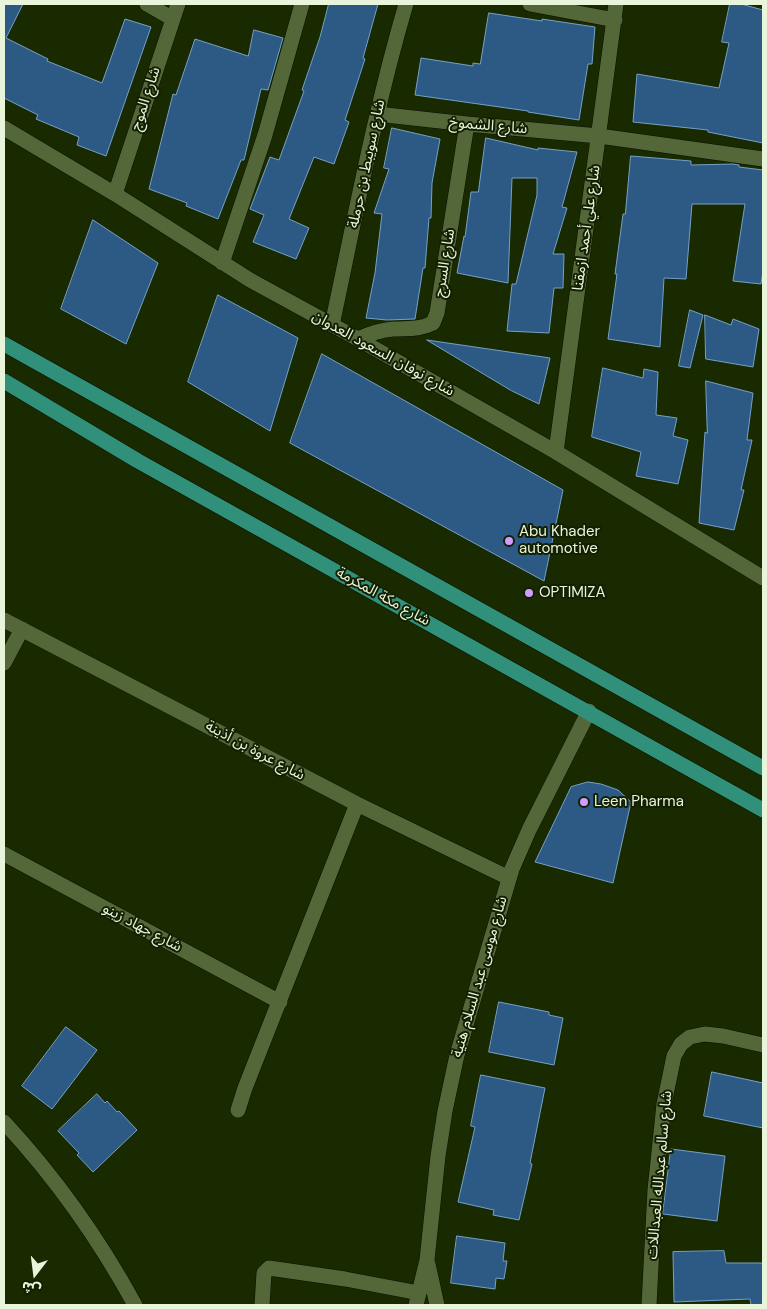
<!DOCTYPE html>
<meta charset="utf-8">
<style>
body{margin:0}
#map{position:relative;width:767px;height:1309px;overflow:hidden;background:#1a2a00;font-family:"DM Sans","Noto Sans Arabic",sans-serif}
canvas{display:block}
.frame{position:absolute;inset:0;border:5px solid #e9f5db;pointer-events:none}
.north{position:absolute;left:10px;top:1249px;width:50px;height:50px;-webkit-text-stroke:4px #131f00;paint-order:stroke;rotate:195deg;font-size:14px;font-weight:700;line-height:20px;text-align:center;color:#e9f5db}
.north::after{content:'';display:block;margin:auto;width:18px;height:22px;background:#e9f5db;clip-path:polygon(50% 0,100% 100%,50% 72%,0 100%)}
</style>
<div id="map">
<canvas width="767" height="1309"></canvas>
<div class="frame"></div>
<div class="north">ش</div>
</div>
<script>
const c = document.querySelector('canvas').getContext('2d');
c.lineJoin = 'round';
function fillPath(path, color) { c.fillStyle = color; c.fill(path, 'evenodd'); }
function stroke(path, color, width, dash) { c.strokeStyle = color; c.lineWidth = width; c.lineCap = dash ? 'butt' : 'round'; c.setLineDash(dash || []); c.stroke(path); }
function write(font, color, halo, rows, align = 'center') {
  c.font = font + ' "DM Sans","Noto Sans Arabic",sans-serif'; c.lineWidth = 4; c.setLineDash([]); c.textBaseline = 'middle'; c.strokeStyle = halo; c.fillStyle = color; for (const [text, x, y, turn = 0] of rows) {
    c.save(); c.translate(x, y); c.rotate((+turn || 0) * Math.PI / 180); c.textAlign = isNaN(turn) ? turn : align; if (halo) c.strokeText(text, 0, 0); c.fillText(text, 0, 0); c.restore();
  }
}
const building = new Path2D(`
 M 4,4 L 23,4 L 6,38 L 48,59 L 47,61 L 102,83 L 125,19 L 151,27 L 106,156 L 77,145 L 79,137 L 36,119 L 38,115 L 4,98 Z
 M 329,4 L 378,4 L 363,58 L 365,59 L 345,120 L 349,122 L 334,164 L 314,157 L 289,219 L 309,228 L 296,259 L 253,242 L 264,215 L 250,209 L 270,157 L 279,160 L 304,91 L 302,90 L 320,37 Z
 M 730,4 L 741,4 L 763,10 L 763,143 L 708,132 L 708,130 L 633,122 L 637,74 L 719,88 L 729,43 L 722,42 Z
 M 489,13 L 542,21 L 542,19 L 595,27 L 592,64 L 588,64 L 579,120 L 528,112 L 528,111 L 415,95 L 421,58 L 473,66 L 473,63 L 480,64 Z
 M 254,30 L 283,38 L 268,90 L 261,89 L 244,160 L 241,160 L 218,219 L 186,206 L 187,203 L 149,189 L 173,94 L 176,95 L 195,39 L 248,56 Z
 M 392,128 L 440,139 L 432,183 L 431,218 L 429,218 L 425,268 L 423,268 L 415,319 L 387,320 L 366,318 L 375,273 L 382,214 L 374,213 L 389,169 L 384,168 Z
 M 486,138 L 538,150 L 538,148 L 577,152 L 562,207 L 567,208 L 553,254 L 564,254 L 563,288 L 554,288 L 549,333 L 507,331 L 512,284 L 516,284 L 537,195 L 537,178 L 512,178 L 508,283 L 457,273 L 464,236 L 465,237 L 471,192 L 478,192 Z
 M 631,156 L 691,161 L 691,165 L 733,164 L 739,165 L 739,167 L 763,170 L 763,271 L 761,284 L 733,281 L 745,204 L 692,204 L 686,279 L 664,278 L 660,347 L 608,339 L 617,274 L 615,274 L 623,214 L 625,214 Z
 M 93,220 L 158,263 L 126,344 L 61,309 Z
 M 218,295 L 298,338 L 270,431 L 188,382 Z
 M 690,310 L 703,315 L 690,368 L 679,366 Z
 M 705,315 L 731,325 L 733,319 L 759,329 L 753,367 L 706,359 Z
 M 427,340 L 550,358 L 539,404 L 512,391 Z
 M 322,354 L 563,490 L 544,581 L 290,443 Z
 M 603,368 L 643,378 L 644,369 L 658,372 L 656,415 L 677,418 L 673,436 L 688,440 L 678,484 L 636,476 L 641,452 L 592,437 Z
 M 706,381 L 753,393 L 747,440 L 752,440 L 741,490 L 744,490 L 734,530 L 699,523 L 705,432 L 707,433 Z
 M 588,782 L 601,784 L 618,790 L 631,802 L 613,883 L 535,862 L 571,787 Z
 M 499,1002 L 549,1012 L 549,1015 L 563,1018 L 554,1065 L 489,1052 Z
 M 66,1027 L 97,1050 L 52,1109 L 22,1086 Z
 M 712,1072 L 763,1083 L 763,1128 L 704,1116 Z
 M 481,1075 L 545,1088 L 530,1163 L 532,1164 L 519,1220 L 493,1215 L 494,1210 L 458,1202 L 475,1127 L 471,1126 Z
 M 97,1094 L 105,1103 L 107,1101 L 117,1112 L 119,1111 L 137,1130 L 93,1172 L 77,1155 L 79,1153 L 58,1131 Z
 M 671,1149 L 725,1156 L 717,1221 L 663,1214 Z
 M 457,1236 L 505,1243 L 503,1261 L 507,1261 L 504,1279 L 496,1278 L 495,1289 L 451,1283 Z
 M 724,1251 L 726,1263 L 763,1263 L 763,1305 L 751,1305 L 750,1299 L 674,1302 L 673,1252 Z`);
const minor = new Path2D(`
 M 147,4 L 173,19
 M 530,4 L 615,20
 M 377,114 L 467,124 L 599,136 L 763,159
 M 4,128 L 115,194 L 250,280 L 358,339 L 556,452 L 763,578
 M 115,194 L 178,4
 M 222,263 L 265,135 L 302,4
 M 332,325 C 355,218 375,109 406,4
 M 358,339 C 369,334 381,330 393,329 C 408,328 419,330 433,323 L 437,313 L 467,124
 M 556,452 L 616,4
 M 4,620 L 357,804 L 509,878
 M 4,663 L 22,629
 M 4,854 L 280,1002
 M 238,1110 L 245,1088 L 357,804
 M 4,1122 C 55,1177 99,1239 135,1305
 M 262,1305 L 264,1273 L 269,1268 L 345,1279 L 419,1293
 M 649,1305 L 655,1190 L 664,1104 L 674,1056 L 681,1044 L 690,1037 L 705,1034 L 723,1036 L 763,1045`);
const tertiary = new Path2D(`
 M 428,1264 L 437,1305
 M 416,1305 L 427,1260 L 438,1156 L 445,1111 L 457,1055 L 512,869 L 529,830 L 589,711`);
const primary = new Path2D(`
 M 4,344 L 763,768
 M 4,381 L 138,461 L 763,810`);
const markers = [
 [509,541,5,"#d19dfe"],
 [529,593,5,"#d19dfe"],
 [584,802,5,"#d19dfe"]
];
const streetNames = [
 ["شارع الموج",146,99,-72],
 ["شارع الشموخ",488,126,5],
 ["شارع سويبط بن حرملة",367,164,-78],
 ["شارع علي أحمد ازمقنا",587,228,-82],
 ["شارع السرج",445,263,-81],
 ["شارع نوفان السعود العدوان",383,354,29],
 ["شارع مكة المكرمة",383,597,29],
 ["شارع عروة بن أذينة",255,751,28],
 ["شارع جهاد زينو",142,928,28],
 ["شارع موسى عبد السلام هنية",480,977,-74],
 ["شارع سالم عبدالله العبداللات",660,1175,-85]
];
const poiNames = [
 ["Abu Khader",519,532],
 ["automotive",519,549],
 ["OPTIMIZA",539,593],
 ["Leen Pharma",594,802]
];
fillPath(building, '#2c5a84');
stroke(building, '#77a0c6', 1);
stroke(minor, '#081100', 16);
stroke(tertiary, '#081100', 16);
stroke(primary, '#081100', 16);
stroke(minor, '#536739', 15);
stroke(tertiary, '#536739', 15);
stroke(primary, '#319079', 15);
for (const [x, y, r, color] of markers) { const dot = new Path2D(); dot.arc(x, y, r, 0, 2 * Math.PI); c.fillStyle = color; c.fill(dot); stroke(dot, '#131f00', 2); }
write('15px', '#e9f5db', '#131f00', streetNames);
write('15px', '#e9f5db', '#131f00', poiNames, 'left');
</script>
